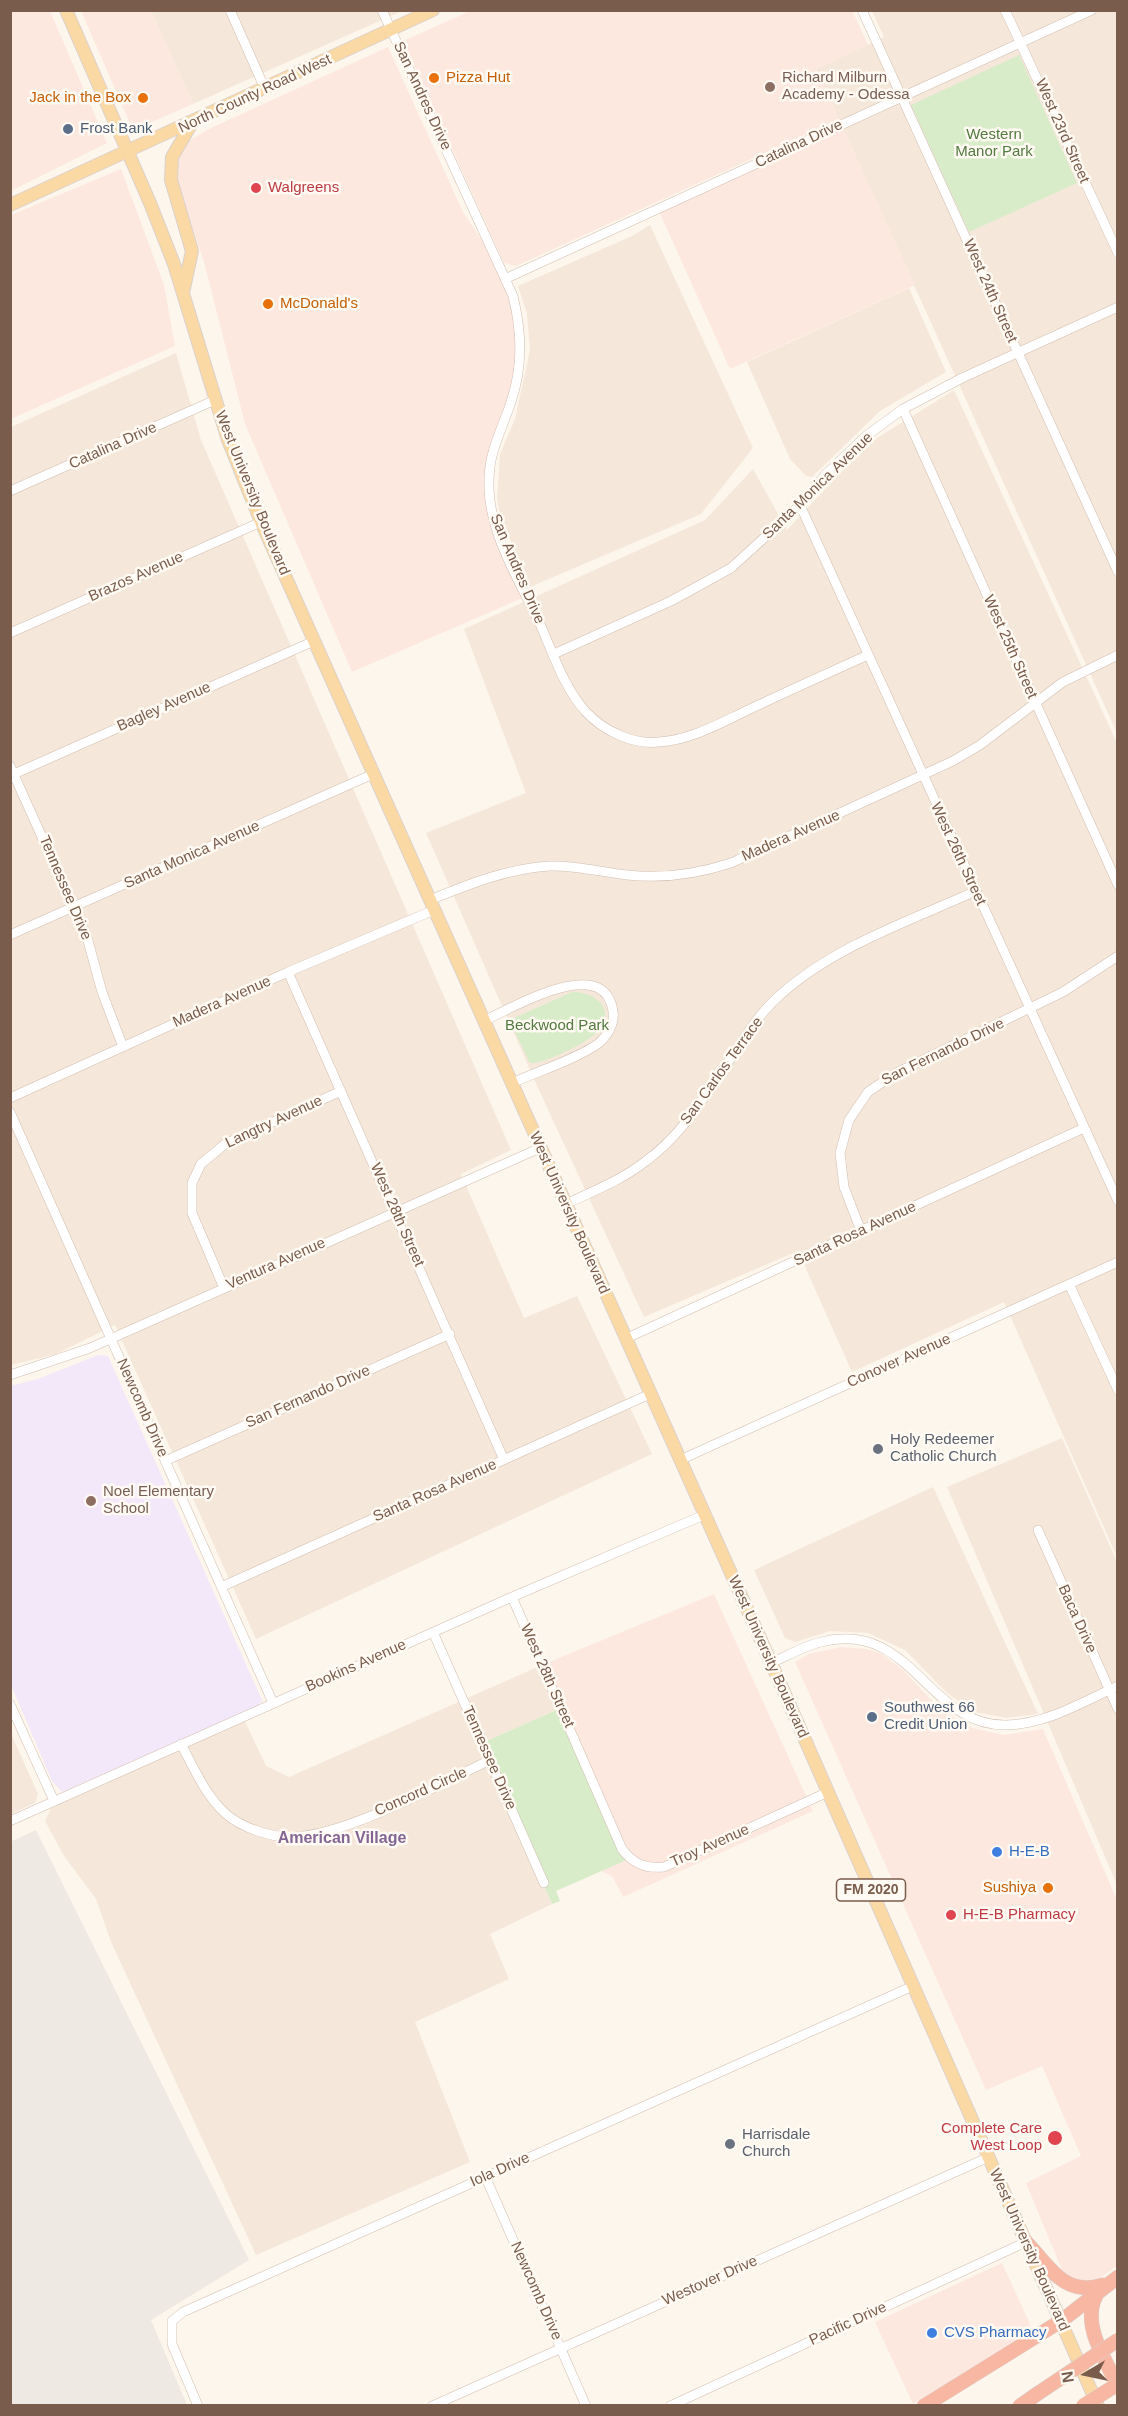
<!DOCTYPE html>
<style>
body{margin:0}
#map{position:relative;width:1128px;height:2416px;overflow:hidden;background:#fdf6ec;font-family:Arial,sans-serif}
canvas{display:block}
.frame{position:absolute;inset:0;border:12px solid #7a5c4d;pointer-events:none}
.north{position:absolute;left:1056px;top:2344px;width:60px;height:60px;-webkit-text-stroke:4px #fffaf3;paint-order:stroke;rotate:261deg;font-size:16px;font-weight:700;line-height:24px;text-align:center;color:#7a5c4d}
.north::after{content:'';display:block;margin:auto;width:21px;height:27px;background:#7a5c4d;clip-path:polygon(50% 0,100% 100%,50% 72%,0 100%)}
</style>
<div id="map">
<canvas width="1128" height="2416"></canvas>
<div class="frame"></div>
<div class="north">N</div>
</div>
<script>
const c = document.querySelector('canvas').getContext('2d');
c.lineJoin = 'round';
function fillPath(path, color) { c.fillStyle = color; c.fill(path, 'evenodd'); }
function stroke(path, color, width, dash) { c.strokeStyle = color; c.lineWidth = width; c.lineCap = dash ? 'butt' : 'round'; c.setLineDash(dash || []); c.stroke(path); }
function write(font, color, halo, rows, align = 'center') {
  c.font = font + ' Arial,sans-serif'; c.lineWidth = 5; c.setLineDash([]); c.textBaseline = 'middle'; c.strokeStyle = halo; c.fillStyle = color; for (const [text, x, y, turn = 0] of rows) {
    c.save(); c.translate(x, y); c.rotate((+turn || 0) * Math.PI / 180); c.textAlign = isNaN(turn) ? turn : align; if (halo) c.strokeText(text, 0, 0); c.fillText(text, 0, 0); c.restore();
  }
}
const residential = new Path2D(`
 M 151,11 L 402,11 L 193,104 Z
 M 872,11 L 1117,11 L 1117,733 L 816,69 L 884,37 Z
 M 650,225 L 753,448 L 701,514 L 530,587 L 500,515 L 497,498 L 500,454 L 515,419 L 530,350 L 527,314 L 518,286 L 632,236 Z
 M 909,288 L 946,372 L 880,411 L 812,477 L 806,476 L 790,459 L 747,362 Z
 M 176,353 L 201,440 L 511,1150 L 461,1174 L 524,1318 L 577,1296 L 652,1454 L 256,1639 L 115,1325 L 56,1354 L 11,1365 L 11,427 Z
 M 954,390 L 1117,743 L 1117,1557 L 1004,1302 L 852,1372 L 798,1251 L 644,1317 L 538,1088 L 426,833 L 526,793 L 464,629 L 705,520 L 753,469 L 787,530 L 838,475 L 877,438 Z
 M 1062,1438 L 1117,1562 L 1117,1885 L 947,1487 Z
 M 933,1487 L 1038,1714 L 1006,1718 L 975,1712 L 947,1693 L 905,1650 L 868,1633 L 830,1631 L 795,1642 L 785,1638 L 754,1570 Z
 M 542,1665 L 561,1708 L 482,1743 L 552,1904 L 490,1934 L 509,1979 L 415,2022 L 470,2162 L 256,2255 L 111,1942 L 96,1899 L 64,1856 L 45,1821 L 54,1801 L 243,1717 L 266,1766 L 289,1777 Z
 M 10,1731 L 38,1794 L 35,1803 L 11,1814 Z`);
const commercial = new Path2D(`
 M 11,10 L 50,11 L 107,143 L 11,191 Z
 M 852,10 L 868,45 L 816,69 L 839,119 L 516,266 L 504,263 L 403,41 L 470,11 Z
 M 81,11 L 151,11 L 193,104 L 133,130 Z
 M 388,47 L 463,212 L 507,278 L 521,355 L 489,465 L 492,512 L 527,596 L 352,672 L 245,424 L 204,262 L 177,182 L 176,159 L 190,140 L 213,127 Z
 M 842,126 L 915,285 L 730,369 L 658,209 Z
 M 121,169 L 164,285 L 175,346 L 11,419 L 11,215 Z
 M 714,1594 L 813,1811 L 623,1897 L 612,1876 L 601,1871 L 629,1859 L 542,1665 Z
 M 841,1647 L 867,1649 L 882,1654 L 903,1670 L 939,1708 L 972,1728 L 1004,1735 L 1043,1729 L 1117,1900 L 1117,2266 L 1097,2280 L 1081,2283 L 1068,2277 L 1062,2270 L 1026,2183 L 1081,2156 L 1042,2066 L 986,2090 L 795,1662 L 809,1654 Z
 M 1002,2263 L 1030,2324 L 1028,2337 L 913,2404 L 875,2322 Z`);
const industrial = new Path2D(`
 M 36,1830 L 249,2260 L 151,2320 L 187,2405 L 11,2405 L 10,1842 Z`);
const education = new Path2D(`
 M 98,1355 L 108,1356 L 266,1709 L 261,1701 L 258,1706 L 62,1792 L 52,1781 L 11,1685 L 10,1386 L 38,1379 Z`);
const green = new Path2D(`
 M 1019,55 L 1077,183 L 969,232 L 911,105 Z
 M 572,992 C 591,991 614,1005 602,1027 C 594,1040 545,1064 530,1063 L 513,1028 L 514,1018 Z
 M 561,1708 L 629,1859 L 556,1891 L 560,1901 L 552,1904 L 482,1743 Z`);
const minor = new Path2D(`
 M 230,10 L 265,89
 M 382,10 L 513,296 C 522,333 523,366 511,402 C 502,429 489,452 489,480 C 487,530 519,580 540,624 C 553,653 564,688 586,712 C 604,731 633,745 659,742 C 691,740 720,723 748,710 C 788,691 828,673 868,655
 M 862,10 L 1118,572
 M 1005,10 L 1118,253
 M 507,278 L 1092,10
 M 903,409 L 1118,885
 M 10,491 L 215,400
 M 800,505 L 1118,1201
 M 10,633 L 261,522
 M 554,654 L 671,601 L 731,568 L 797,508 L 826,474 L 866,436 L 903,409 L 962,378 L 1118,307
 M 10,766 L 87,937 L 102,992 L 123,1047
 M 14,774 L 314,641
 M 430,900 C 469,884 506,869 549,866 C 575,865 601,872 627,875 C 662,879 697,874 731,863 L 953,761 L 980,745 L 1063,682 L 1118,655
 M 10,935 L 373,774
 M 288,972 L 504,1460
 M 483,1021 C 512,1009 604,952 613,1011 C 615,1023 608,1035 599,1043 C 579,1058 536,1072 512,1083
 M 10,1098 L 288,972 L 434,910
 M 10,1112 L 273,1703
 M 566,1204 C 593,1191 622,1180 646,1161 C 678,1138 700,1104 722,1071 C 740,1045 756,1016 780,995 C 835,946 909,921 976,891
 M 861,1231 L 844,1187 L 840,1153 L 849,1120 L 868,1092 L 896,1073 L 1063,992 L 1118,956
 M 1069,1284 L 1118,1390
 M 224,1288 L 192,1213 L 192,1183 L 201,1164 L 225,1144 L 341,1091
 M 625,1339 L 1084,1128
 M 10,1375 L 90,1348 L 540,1148
 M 680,1460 L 1118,1262
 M 165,1461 L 450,1334
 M 1038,1530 L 1118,1709
 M 221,1587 L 650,1394
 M 512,1597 L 622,1849 C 633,1864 646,1869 664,1867 L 828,1792
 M 433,1632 L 544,1883
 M 771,1663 C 787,1656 804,1646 821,1642 C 913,1619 927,1727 1007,1725 C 1047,1724 1082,1702 1118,1686
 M 10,1704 L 54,1801
 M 181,1744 C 194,1768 205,1795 226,1814 C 242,1828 272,1838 294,1837 C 347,1835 440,1784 490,1760
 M 10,1821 L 512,1597 L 704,1515
 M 485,2176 L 586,2406
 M 198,2406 L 172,2344 L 172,2321 L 183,2312 L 913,1986
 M 432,2406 L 989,2157
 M 670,2406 L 1026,2242`);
const major = new Path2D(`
 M 66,10 L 150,203 L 174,264 L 228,440 L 261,522 L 777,1676 L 1098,2406
 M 10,205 L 433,10
 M 183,293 L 192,251 L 171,180 L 172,157 L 192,123`);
const highway = new Path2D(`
 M 1026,2242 C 1050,2267 1064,2297 1103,2285
 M 1097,2294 C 1080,2323 1105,2359 1118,2386
 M 924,2406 L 1061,2321 L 1118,2277
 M 1020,2406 L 1037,2394`);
const highwayBridge = new Path2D(`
 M 1037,2394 L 1118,2340
 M 1083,2406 L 1118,2384`);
const markers = [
 [434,78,6,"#e8710a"],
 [770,87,6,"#8d6e63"],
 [143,98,6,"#e8710a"],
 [68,129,6,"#5c6f8a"],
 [256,188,6,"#e0444e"],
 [268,304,6,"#e8710a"],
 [878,1449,6,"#6b7280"],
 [91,1501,6,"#8d6e63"],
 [872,1717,6,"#5c6f8a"],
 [997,1852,6,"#3f7fe0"],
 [1048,1888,6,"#e8710a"],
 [951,1915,6,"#e0444e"],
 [1055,2138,8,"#e0444e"],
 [730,2144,6,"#6b7280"],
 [932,2333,6,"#3f7fe0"]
];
const shields = [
 [871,1890,69]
];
const shieldNames = [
 ["FM 2020",871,1890]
];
const foodNames = [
 ["Pizza Hut",446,78],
 ["Jack in the Box",131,98,"right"],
 ["McDonald's",280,304],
 ["Sushiya",1036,1888,"right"]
];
const educationNames = [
 ["Richard Milburn",782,78],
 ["Academy - Odessa",782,95],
 ["Noel Elementary",103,1492],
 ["School",103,1509]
];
const streetNames = [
 ["North County Road West",255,94,-25],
 ["San Andres Drive",422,96,65],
 ["West 23rd Street",1062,131,66],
 ["Catalina Drive",799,144,-25],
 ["West 24th Street",990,291,66],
 ["Catalina Drive",113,446,-24],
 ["Santa Monica Avenue",818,486,-44],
 ["West University Boulevard",252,493,68],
 ["San Andres Drive",517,569,67],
 ["Brazos Avenue",136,577,-24],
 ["West 25th Street",1010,647,66],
 ["Bagley Avenue",164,707,-24],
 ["Madera Avenue",791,836,-24],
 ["West 26th Street",958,854,65],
 ["Santa Monica Avenue",192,855,-24],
 ["Tennessee Drive",65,888,67],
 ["Madera Avenue",222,1002,-24],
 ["San Fernando Drive",943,1052,-26],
 ["San Carlos Terrace",722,1071,-54],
 ["Langtry Avenue",274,1122,-25],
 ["West University Boulevard",569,1213,66],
 ["West 28th Street",397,1215,66],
 ["Santa Rosa Avenue",855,1234,-25],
 ["Ventura Avenue",276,1264,-24],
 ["Conover Avenue",899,1361,-24],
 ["San Fernando Drive",308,1397,-24],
 ["Newcomb Drive",142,1408,66],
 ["Santa Rosa Avenue",435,1491,-24],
 ["Baca Drive",1077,1619,66],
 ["West University Boulevard",768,1657,66],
 ["Bookins Avenue",356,1666,-24],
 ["West 28th Street",547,1676,66],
 ["Tennessee Drive",489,1758,66],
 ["Concord Circle",421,1792,-24],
 ["Troy Avenue",710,1846,-24],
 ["Iola Drive",500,2170,-24],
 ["West University Boulevard",1029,2250,66],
 ["Westover Drive",710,2281,-24],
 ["Newcomb Drive",536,2291,66],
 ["Pacific Drive",848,2324,-25]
];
const serviceNames = [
 ["Frost Bank",80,129],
 ["Southwest 66",884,1708],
 ["Credit Union",884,1725]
];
const parkNames = [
 ["Western",994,135],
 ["Manor Park",994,152],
 ["Beckwood Park",557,1026]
];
const healthNames = [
 ["Walgreens",268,188],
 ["H-E-B Pharmacy",963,1915],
 ["Complete Care",1042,2129,"right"],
 ["West Loop",1042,2146,"right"]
];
const worshipNames = [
 ["Holy Redeemer",890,1440],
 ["Catholic Church",890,1457],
 ["Harrisdale",742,2135],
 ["Church",742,2152]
];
const shopNames = [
 ["H-E-B",1009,1852],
 ["CVS Pharmacy",944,2333]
];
const neighbourhoodNames = [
 ["American Village",342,1839]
];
fillPath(residential, '#f5e8da');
fillPath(commercial, '#fde8e0');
fillPath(industrial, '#efe9e4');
fillPath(education, '#f3e8fa');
fillPath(green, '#d8ecc9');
stroke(minor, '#d1beb0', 10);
stroke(major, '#dad1cd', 14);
stroke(highway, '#dad1cd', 15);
stroke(minor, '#fff', 9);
stroke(major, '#fbd9a5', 12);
stroke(highway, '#f7b7a3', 14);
stroke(highwayBridge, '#dad1cd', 15, []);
stroke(highwayBridge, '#f7b7a3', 14);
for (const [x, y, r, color] of markers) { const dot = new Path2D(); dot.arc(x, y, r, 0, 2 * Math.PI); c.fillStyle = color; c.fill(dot); stroke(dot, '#fffaf3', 2); }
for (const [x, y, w] of shields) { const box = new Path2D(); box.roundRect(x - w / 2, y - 11, w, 22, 4.5); c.fillStyle = '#fffaf3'; c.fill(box); stroke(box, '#7a5c4d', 1.5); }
write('bold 14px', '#7a5c4d', null, shieldNames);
write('15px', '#c56008', '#fffaf3', foodNames, 'left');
write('15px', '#785e54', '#fffaf3', educationNames, 'left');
write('15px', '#7a5c4d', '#fffaf3', streetNames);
write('15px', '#4e5e75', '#fffaf3', serviceNames, 'left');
write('15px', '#537a41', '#fffaf3', parkNames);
write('15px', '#be3a42', '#fffaf3', healthNames, 'left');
write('15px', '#5b616d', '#fffaf3', worshipNames, 'left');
write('15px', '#366cbe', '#fffaf3', shopNames, 'left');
write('bold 16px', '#846695', '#fffaf3', neighbourhoodNames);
</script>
